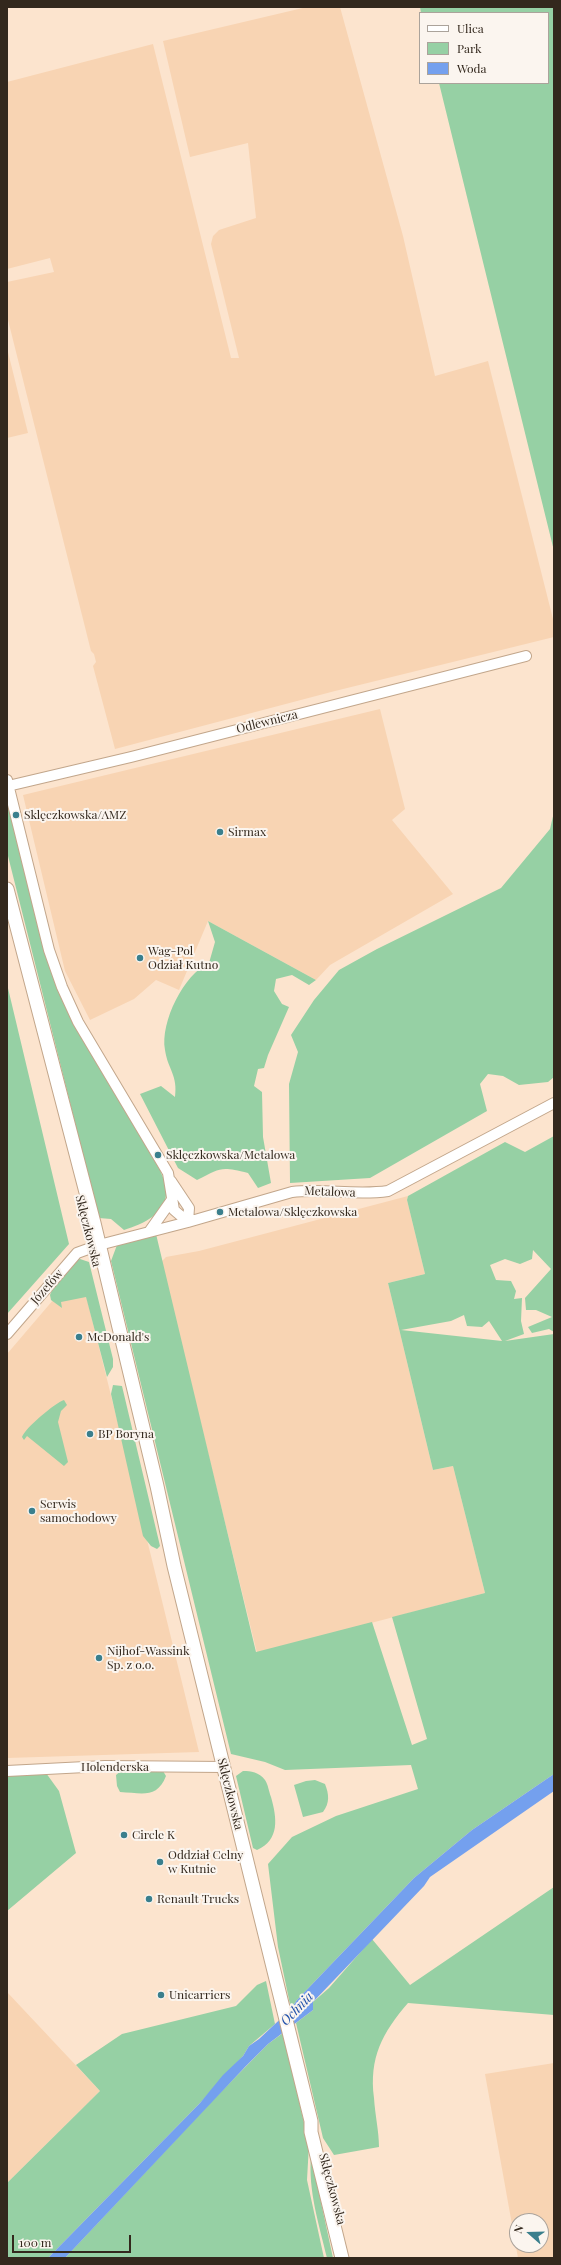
<!DOCTYPE html>
<meta charset="utf-8">
<style>
body{margin:0}
#map{position:relative;width:561px;height:2265px;overflow:hidden;background:#fce4ce;font-family:"Playfair Display",serif}
canvas{display:block}
.frame{position:absolute;inset:0;border:8px solid #33281d;pointer-events:none}
.legend{position:absolute;left:419px;top:12px;width:130px;height:72px;box-sizing:border-box;background:#fbf5ef;border:1px solid #aba39b;margin:0;padding:5px 7px;list-style:none;font-size:12px;color:#33281d}
.legend li{display:flex;align-items:center;gap:8px;height:20px}
.legend b{width:20px;border:1px solid #aba39b}
.north{position:absolute;left:509px;top:2213px;width:40px;height:40px;box-sizing:border-box;background:#fbf5ef;border:1px solid #aba39b;border-radius:50%;rotate:290deg;font-size:11px;font-weight:700;line-height:16px;text-align:center;color:#33281d}
.north::after{content:'';display:block;margin:auto;width:14px;height:18px;background:#3a7f8d;clip-path:polygon(50% 0,100% 100%,50% 72%,0 100%)}
.scale{position:absolute;left:12px;top:2235px;width:119px;height:18px;box-sizing:border-box;border:2px solid #33281d;border-top:0;padding-left:5px;font-size:12px;line-height:14px;white-space:nowrap;color:#33281d;-webkit-text-stroke:3px #fbf5ef;paint-order:stroke}
</style>
<div id="map">
<canvas width="561" height="2265"></canvas>
<div class="frame"></div>
<ul class="legend">
<li><b style="height:5px;background:#fff"></b>Ulica</li>
<li><b style="height:11px;background:#96d0a4"></b>Park</li>
<li><b style="height:11px;background:#74a0ee"></b>Woda</li>
</ul>
<div class="north">N</div>
<div class="scale">100 m</div>
</div>
<script>
const c = document.querySelector('canvas').getContext('2d');
c.lineJoin = 'round';
function fillPath(path, color) { c.fillStyle = color; c.fill(path, 'evenodd'); }
function stroke(path, color, width, dash) { c.strokeStyle = color; c.lineWidth = width; c.lineCap = dash ? 'butt' : 'round'; c.setLineDash(dash || []); c.stroke(path); }
function write(font, color, halo, rows, align = 'center') {
  c.font = font + ' "Playfair Display",serif'; c.lineWidth = 4; c.setLineDash([]); c.textBaseline = 'middle'; c.strokeStyle = halo; c.fillStyle = color; for (const [text, x, y, turn = 0] of rows) {
    c.save(); c.translate(x, y); c.rotate((+turn || 0) * Math.PI / 180); c.textAlign = isNaN(turn) ? turn : align; if (halo) c.strokeText(text, 0, 0); c.fillText(text, 0, 0); c.restore();
  }
}
const built = new Path2D(`
 M 307,7 L 340,7 L 403,236 L 435,376 L 488,361 L 554,623 L 554,637 L 335,691 L 115,749 L 93,666 L 96,662 L 94,654 L 91,651 L 7,316 L 7,282 L 54,272 L 50,258 L 7,269 L 7,82 L 153,44 L 231,358 L 239,358 L 211,244 L 213,236 L 219,230 L 256,218 L 248,143 L 190,157 L 163,41 Z
 M 7,348 L 28,433 L 7,438 Z
 M 380,709 L 405,809 L 392,820 L 453,894 L 330,965 L 316,980 L 208,921 L 179,990 L 156,980 L 134,999 L 90,1020 L 65,971 L 23,795 Z
 M 408,1196 L 407,1200 L 425,1274 L 388,1283 L 433,1470 L 453,1466 L 485,1593 L 257,1653 L 161,1262 L 166,1257 L 199,1251 Z
 M 79,1267 L 152,1560 L 199,1752 L 7,1758 L 7,1354 L 77,1272 Z
 M 7,1992 L 100,2091 L 7,2183 Z
 M 554,2063 L 554,2258 L 518,2258 L 485,2074 ZM 517,2221 L 541,2221 L 541,2245 L 517,2245 Z`);
const green = new Path2D(`
 M 420,7 L 554,7 L 554,551 L 439,83 L 548,83 L 548,13 L 421,13 Z
 M 7,790 L 30,880 L 80,1033 L 160,1170 C 162,1176 166,1182 166,1188 C 169,1213 143,1224 124,1230 L 111,1219 L 99,1218 L 7,852 Z
 M 554,812 L 554,1077 L 548,1082 L 519,1085 L 503,1076 L 488,1074 L 480,1084 L 487,1111 L 370,1178 L 290,1183 L 289,1084 L 298,1052 L 291,1035 L 314,1000 L 339,970 L 377,949 L 501,888 L 550,829 Z
 M 208,921 L 316,980 L 309,985 L 292,975 L 276,979 L 274,991 L 282,1004 L 289,1007 L 268,1055 L 264,1068 L 258,1069 L 254,1086 L 262,1092 L 263,1137 L 271,1183 L 258,1188 L 248,1173 C 220,1166 221,1168 197,1180 L 178,1168 L 140,1094 L 161,1086 L 175,1097 C 178,1075 168,1070 165,1050 C 160,1022 184,974 209,963 L 215,942 Z
 M 7,984 L 69,1244 L 7,1314 Z
 M 554,1136 L 554,1332 L 549,1329 L 532,1333 L 528,1327 L 552,1317 L 536,1310 L 526,1310 L 525,1298 L 551,1269 L 533,1250 L 532,1259 L 520,1264 L 505,1259 L 490,1265 L 496,1280 L 511,1281 L 516,1291 L 514,1299 L 522,1298 L 521,1321 L 524,1334 L 505,1341 L 554,1334 L 554,1774 L 472,1830 L 414,1878 L 297,2000 L 291,2009 L 278,1947 L 268,1864 L 292,1837 L 336,1816 L 418,1789 L 411,1765 L 285,1770 L 265,1762 L 231,1754 L 111,1261 L 117,1245 L 156,1234 L 256,1652 L 372,1622 L 412,1745 L 427,1739 L 392,1617 L 485,1593 L 453,1466 L 433,1470 L 388,1283 L 425,1274 L 407,1200 L 408,1196 L 505,1142 L 525,1152 ZM 464,1315 L 467,1326 L 482,1327 L 489,1321 L 502,1341 L 401,1330 L 451,1321 Z
 M 80,1259 L 89,1262 L 113,1359 L 113,1367 L 107,1377 L 86,1297 L 61,1302 L 62,1308 L 51,1300 L 50,1295 C 55,1284 68,1262 80,1259 Z
 M 113,1385 L 122,1386 L 160,1546 L 157,1549 L 151,1546 L 143,1536 L 111,1394 Z
 M 64,1400 L 67,1405 L 61,1411 L 58,1422 L 68,1462 L 64,1466 L 27,1436 L 24,1440 L 22,1437 C 25,1428 55,1403 64,1400 Z
 M 122,1770 L 163,1771 L 166,1776 C 157,1799 142,1793 120,1792 L 117,1786 L 116,1775 Z
 M 243,1771 C 251,1771 259,1772 265,1780 C 268,1784 269,1792 271,1797 C 277,1818 280,1840 257,1850 L 253,1848 L 236,1776 Z
 M 46,1773 L 59,1791 L 76,1853 L 7,1911 L 7,1775 Z
 M 315,1780 L 325,1784 C 329,1794 330,1803 323,1812 L 303,1817 L 294,1785 L 306,1781 Z
 M 554,1887 L 554,2015 L 408,2003 C 382,2033 369,2058 374,2098 C 375,2115 379,2131 379,2147 L 334,2155 L 323,2138 L 296,2023 L 313,2010 L 313,2002 L 329,1988 L 372,1939 L 410,1985 Z
 M 266,1981 L 275,2024 L 249,2046 L 243,2056 L 200,2103 L 48,2258 L 7,2258 L 7,2183 L 100,2091 L 76,2065 L 122,2034 L 236,2006 L 257,1985 Z
 M 283,2033 L 309,2144 L 307,2180 L 324,2258 L 65,2258 L 213,2100 L 268,2044 Z
 M 311,2156 L 333,2258 L 327,2258 C 319,2224 308,2191 311,2156 Z`);
const water = new Path2D(`
 M 554,1774 L 554,1791 L 430,1877 L 424,1886 L 313,2002 L 313,2010 L 268,2044 L 245,2067 L 65,2258 L 48,2258 L 200,2103 L 223,2075 L 243,2056 L 249,2046 L 259,2039 L 291,2009 L 297,2000 L 414,1878 L 472,1830 Z`);
const minor = new Path2D(`
 M 7,780 L 49,950 L 62,987 L 78,1022 L 168,1173 L 174,1210 L 188,1222
 M 8,786 L 131,757 L 526,656
 M 171,1181 L 189,1208 L 188,1222
 M 149,1232 L 171,1201
 M 7,1334 L 77,1253 L 99,1245 L 188,1222 L 292,1192 C 324,1188 355,1196 388,1191 L 554,1103
 M 7,1771 L 105,1766 L 224,1767`);
const major = new Path2D(`
 M 7,889 L 94,1223 L 157,1486 L 174,1566 L 311,2121 L 311,2132 L 342,2258`);
const markers = [
 [16,815,4,"#3a7f8d"],
 [220,832,4,"#3a7f8d"],
 [140,958,4,"#3a7f8d"],
 [158,1155,4,"#3a7f8d"],
 [220,1212,4,"#3a7f8d"],
 [79,1337,4,"#3a7f8d"],
 [90,1434,4,"#3a7f8d"],
 [32,1511,4,"#3a7f8d"],
 [99,1658,4,"#3a7f8d"],
 [124,1835,4,"#3a7f8d"],
 [160,1862,4,"#3a7f8d"],
 [149,1899,4,"#3a7f8d"],
 [161,1995,4,"#3a7f8d"]
];
const streetNames = [
 ["Odlewnicza",267,722,-14],
 ["Metalowa",330,1192,2],
 ["Sklęczkowska",88,1231,76],
 ["Józefów",47,1287,-49],
 ["Holenderska",115,1767],
 ["Sklęczkowska",230,1794,76],
 ["Sklęczkowska",332,2189,75]
];
const poiNames = [
 ["Sklęczkowska/AMZ",24,815],
 ["Sirmax",228,832],
 ["Wag-Pol",148,951],
 ["Odział Kutno",148,965],
 ["Sklęczkowska/Metalowa",166,1155],
 ["Metalowa/Sklęczkowska",228,1212],
 ["McDonald's",87,1337],
 ["BP Boryna",98,1434],
 ["Serwis",40,1504],
 ["samochodowy",40,1518],
 ["Nijhof-Wassink",107,1651],
 ["Sp. z o.o.",107,1665],
 ["Circle K",132,1835],
 ["Oddział Celny",168,1855],
 ["w Kutnie",168,1869],
 ["Renault Trucks",157,1899],
 ["Unicarriers",169,1995]
];
const waterNames = [
 ["Ochnia",297,2009,-46]
];
fillPath(built, '#f8d4b3');
fillPath(green, '#96d0a4');
fillPath(water, '#74a0ee');
stroke(minor, '#c2a68b', 12);
stroke(major, '#c2a68b', 15);
stroke(minor, '#fff', 10);
stroke(major, '#fff', 13);
for (const [x, y, r, color] of markers) { const dot = new Path2D(); dot.arc(x, y, r, 0, 2 * Math.PI); c.fillStyle = color; c.fill(dot); stroke(dot, '#fbf5ef', 1.5); }
write('12px', '#33281d', '#fbf5ef', streetNames);
write('12px', '#33281d', '#fbf5ef', poiNames, 'left');
write('italic 13px', '#2051ab', '#fbf5ef', waterNames);
</script>
